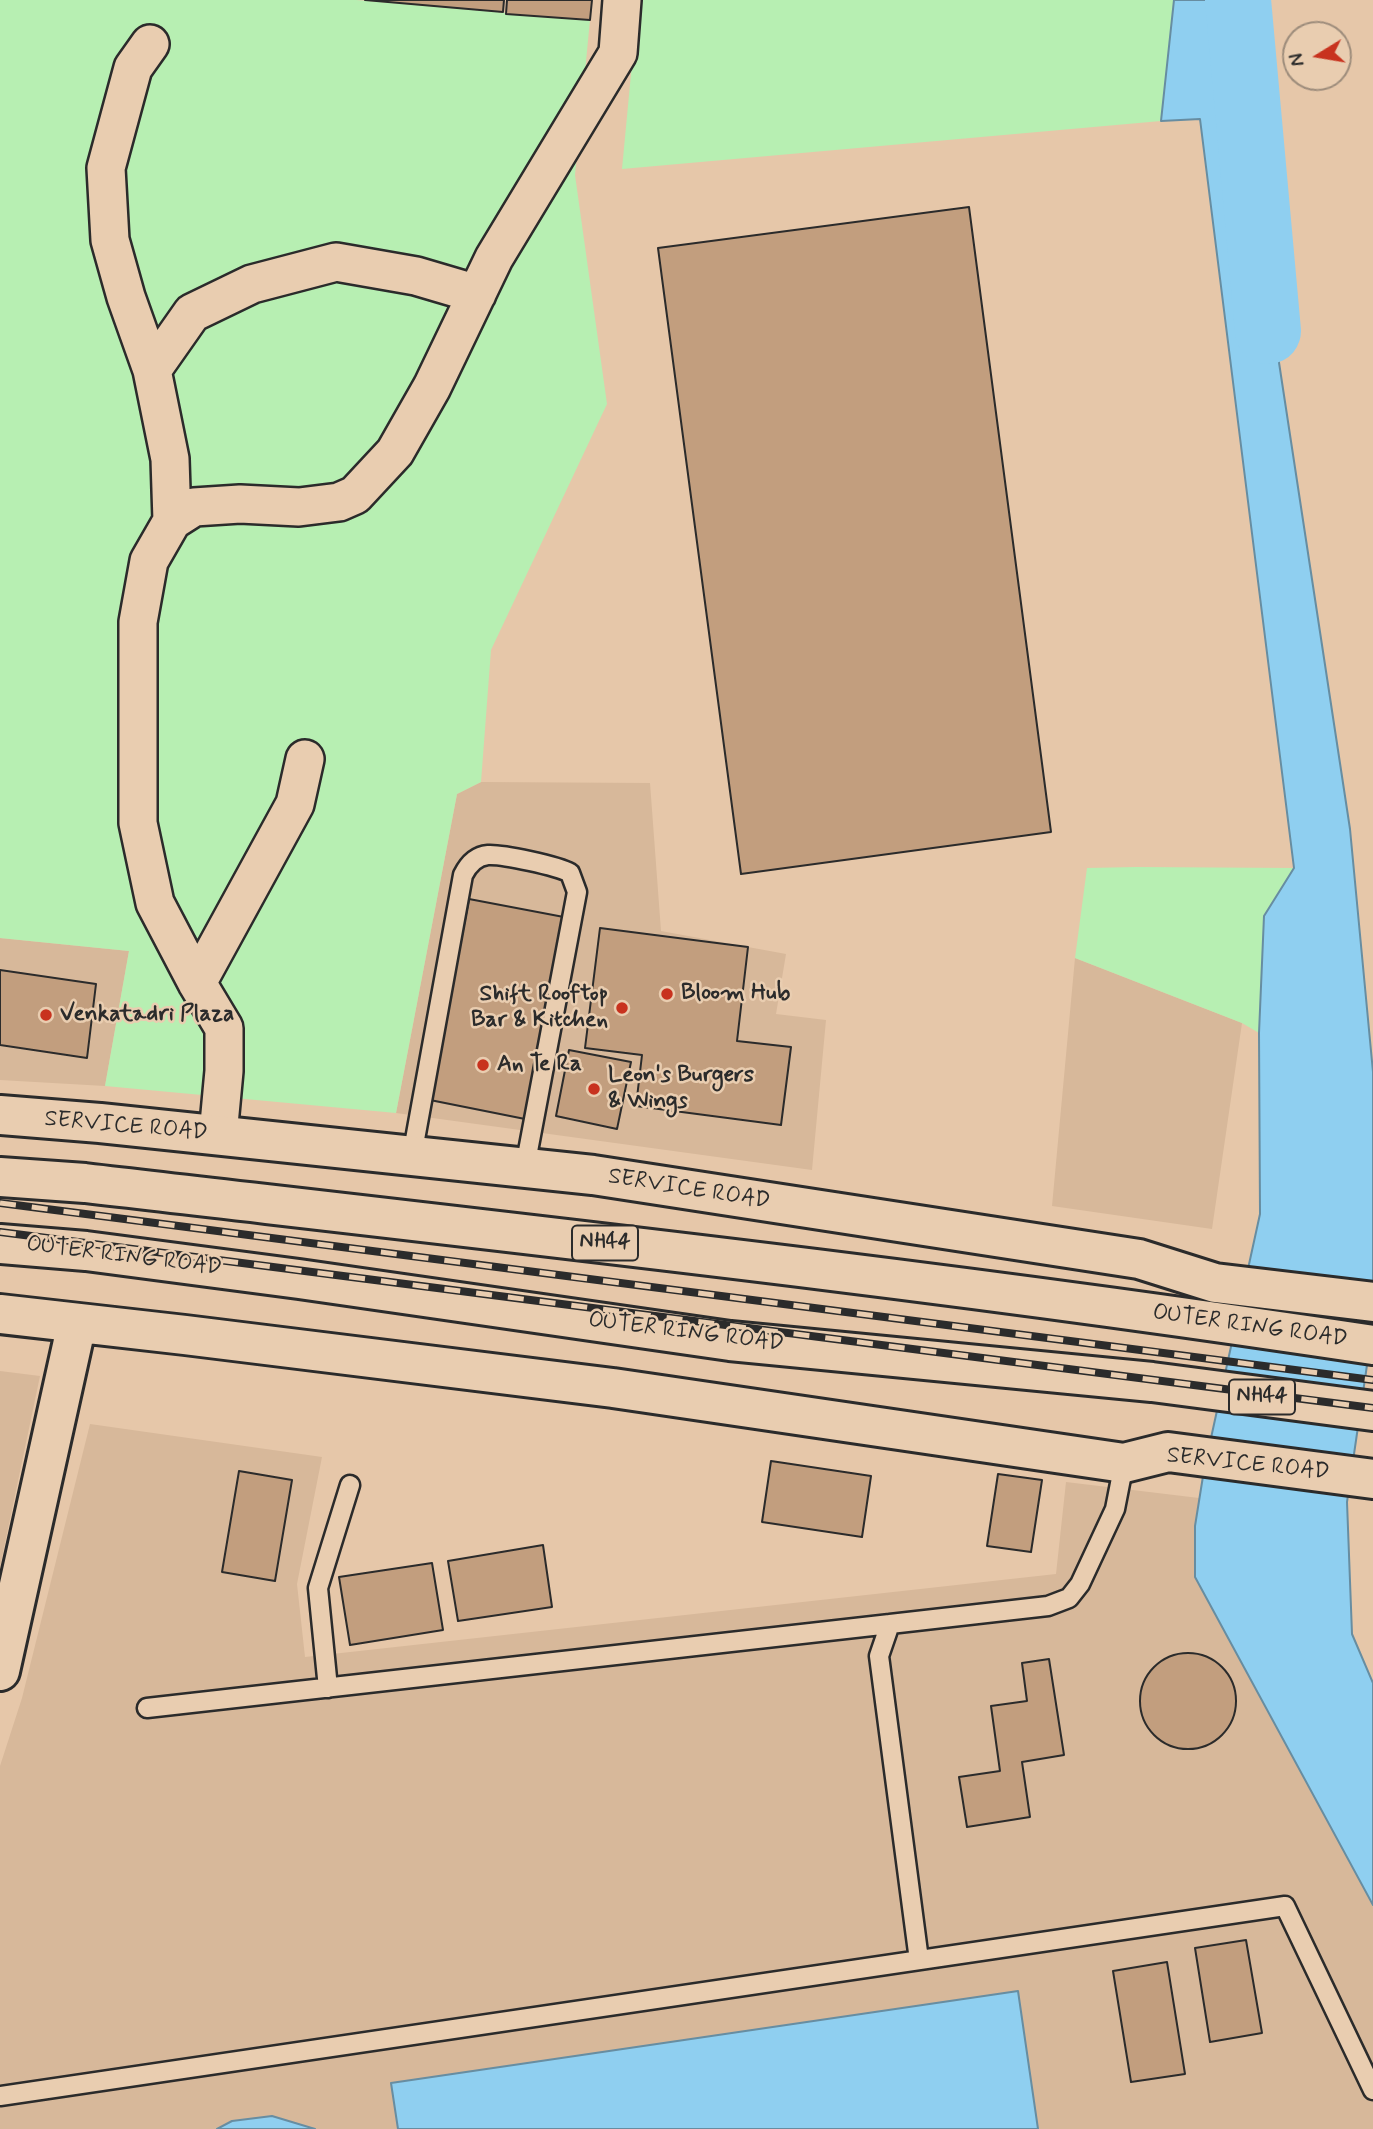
<!DOCTYPE html>
<style>
body{margin:0}
#map{position:relative;width:1373px;height:2129px;overflow:hidden;background:#e6c7a9;font-family:Mynerve,sans-serif}
canvas{display:block}
.north{position:absolute;left:1282px;top:21px;width:70px;height:70px;box-sizing:border-box;background:#e9cdb0;border:2px solid #9d8c7b;border-radius:50%;rotate:259deg;font-size:19px;font-weight:700;line-height:28px;text-align:center;color:#2b2b2b}
.north::after{content:'';display:block;margin:auto;width:24px;height:32px;background:#c8321e;clip-path:polygon(50% 0,100% 100%,50% 72%,0 100%)}
</style>
<div id="map">
<canvas width="1373" height="2129"></canvas>
<div class="north">N</div>
</div>
<script>
const c = document.querySelector('canvas').getContext('2d');
c.lineJoin = 'round';
function fillPath(path, color) { c.fillStyle = color; c.fill(path, 'evenodd'); }
function stroke(path, color, width, dash) { c.strokeStyle = color; c.lineWidth = width; c.lineCap = dash ? 'butt' : 'round'; c.setLineDash(dash || []); c.stroke(path); }
function write(font, color, halo, rows, align = 'center') {
  c.font = font + ' Mynerve,sans-serif'; c.lineWidth = 5; c.setLineDash([]); c.textBaseline = 'middle'; c.strokeStyle = halo; c.fillStyle = color; for (const [text, x, y, turn = 0] of rows) {
    c.save(); c.translate(x, y); c.rotate((+turn || 0) * Math.PI / 180); c.textAlign = isNaN(turn) ? turn : align; if (halo) c.strokeText(text, 0, 0); c.fillText(text, 0, 0); c.restore();
  }
}
const built = new Path2D(`
 M 481,782 L 650,783 L 661,931 L 786,954 L 776,1014 L 826,1020 L 812,1170 L 396,1113 L 457,794 Z
 M 0,938 L 129,951 L 105,1086 L 0,1080 Z
 M 1075,958 L 1242,1023 L 1212,1229 L 1052,1206 Z
 M 0,1371 L 40,1376 L 0,1567 Z
 M 90,1424 L 322,1457 L 297,1584 L 305,1657 L 1056,1574 L 1066,1482 L 1199,1498 L 1195,1526 L 1195,1577 L 1373,1905 L 1373,2129 L 0,2129 L 0,1766 L 22,1698 Z`);
const green = new Path2D(`
 M 0,0 L 356,0 L 590,20 L 575,175 L 607,404 L 491,650 L 481,782 L 457,794 L 396,1113 L 105,1086 L 129,951 L 0,938 Z
 M 638,0 L 1174,0 L 1161,121 L 622,169 Z
 M 1136,867 L 1294,868 L 1264,916 L 1259,1033 L 1242,1023 L 1075,958 L 1087,868 Z`);
const water = new Path2D(`
 M 1174,0 L 1241,0 L 1250,172 L 1350,829 L 1373,1072 L 1373,1324 L 1347,1502 L 1352,1634 L 1373,1683 L 1373,1905 L 1195,1577 L 1195,1526 L 1204,1470 L 1260,1214 L 1259,1033 L 1264,916 L 1294,868 L 1200,119 L 1161,121 Z
 M 1018,1991 L 1038,2129 L 398,2129 L 391,2083 Z
 M 272,2116 L 315,2129 L 217,2129 L 232,2121 Z`);
const river = new Path2D(`
 M 1238,0 L 1268,331`);
const building = new Path2D(`
 M 365,0 L 504,0 L 503,12 Z
 M 507,0 L 592,0 L 590,20 L 506,14 Z
 M 969,207 L 1051,832 L 741,874 L 658,248 Z
 M 469,899 L 569,918 L 530,1120 L 430,1100 Z
 M 600,928 L 748,947 L 737,1041 L 791,1047 L 781,1125 L 636,1106 L 642,1055 L 585,1048 Z
 M 0,970 L 96,984 L 87,1058 L 0,1045 Z
 M 569,1050 L 631,1062 L 617,1129 L 556,1116 Z
 M 771,1461 L 871,1476 L 862,1537 L 762,1522 Z
 M 239,1471 L 292,1480 L 275,1581 L 222,1572 Z
 M 998,1474 L 1042,1480 L 1031,1552 L 987,1546 Z
 M 543,1545 L 552,1607 L 458,1621 L 448,1561 Z
 M 432,1563 L 443,1630 L 350,1645 L 339,1577 Z
 M1140 1701a48 48 0 1 1 96 0a48 48 0 1 1-96 0Z
 M 1049,1659 L 1064,1755 L 1022,1762 L 1030,1817 L 967,1827 L 959,1777 L 1000,1771 L 991,1706 L 1027,1701 L 1022,1663 Z
 M 1246,1940 L 1262,2033 L 1210,2042 L 1195,1948 Z
 M 1167,1962 L 1185,2074 L 1131,2082 L 1113,1971 Z`);
const lane = new Path2D(`
 M 412,1156 L 463,875 C 468,865 476,856 488,855 C 502,854 558,866 570,873 L 577,892 L 525,1167
 M 328,1688 L 318,1588 L 350,1485
 M 147,1708 L 890,1624
 M 919,1960 L 879,1656 L 890,1624 L 1048,1606 L 1069,1598 L 1080,1584 L 1115,1509 L 1124,1463
 M 0,2096 L 1285,1906 L 1373,2090`);
const street = new Path2D(`
 M 150,44 L 133,68 L 106,168 L 110,240 L 126,297 L 152,370 L 170,459 L 172,521
 M 152,370 L 192,313 L 252,284 L 336,262 L 416,276 L 477,294
 M 197,983 L 295,804 L 305,759
 M 218,1135 L 224,1071 L 224,1028 L 197,983 L 155,903 L 138,823 L 138,622 L 149,561 L 172,521 L 194,507 L 240,504 L 299,507 L 339,502 L 355,495 L 395,452 L 432,387 L 494,258 L 618,53 L 622,0`);
const secondary = new Path2D(`
 M 0,1115 L 100,1123 L 593,1175 L 1139,1259 L 1215,1283 L 1373,1302
 M 0,1314 L 185,1335 L 613,1388 L 1124,1463 L 1168,1452 L 1373,1479
 M 0,1671 L 77,1323`);
const highway = new Path2D(`
 M 0,1177 L 85,1183 C 515,1233 945,1280 1373,1345
 M 0,1244 L 86,1251 L 299,1279 L 730,1341 L 1152,1382 L 1373,1411`);
const rail = new Path2D(`
 M 0,1203 L 1373,1380
 M 0,1232 L 1373,1408`);
const markers = [
 [667,994,7,"#c8321e"],
 [622,1008,7,"#c8321e"],
 [46,1015,7,"#c8321e"],
 [483,1065,7,"#c8321e"],
 [594,1089,7,"#c8321e"]
];
const shields = [
 [605,1243,66],
 [1262,1397,66]
];
const shieldNames = [
 ["NH44",605,1243],
 ["NH44",1262,1397]
];
const poiNames = [
 ["Bloom Hub",681,994],
 ["Shift Rooftop",608,995,"right"],
 ["Bar & Kitchen",608,1021,"right"],
 ["Venkatadri Plaza",60,1015],
 ["An Te Ra",497,1065],
 ["Leon's Burgers",608,1076],
 ["& Wings",608,1102]
];
const streetNames = [
 ["SERVICE ROAD",126,1127,5],
 ["SERVICE ROAD",689,1190,9],
 ["OUTER RING ROAD",124,1257,7],
 ["OUTER RING ROAD",1250,1327,8],
 ["OUTER RING ROAD",686,1333,7],
 ["SERVICE ROAD",1248,1465,6]
];
fillPath(built, '#d7b89a');
fillPath(green, '#b7efb2');
fillPath(water, '#8fcff0');
stroke(water, '#678da1', 2);
stroke(river, '#8fcff0', 66);
fillPath(building, '#c29e7e');
stroke(building, '#2b2b2b', 2);
stroke(lane, '#2b2b2b', 23);
stroke(street, '#2b2b2b', 42);
stroke(secondary, '#2b2b2b', 44);
stroke(highway, '#2b2b2b', 44);
stroke(lane, '#e9cdb0', 18);
stroke(street, '#e9cdb0', 37);
stroke(secondary, '#e9cdb0', 38);
stroke(highway, '#e9cdb0', 38);
stroke(rail, '#2b2b2b', 8);
stroke(rail, '#e9cdb0', 5, [16]);
for (const [x, y, r, color] of markers) { const dot = new Path2D(); dot.arc(x, y, r, 0, 2 * Math.PI); c.fillStyle = color; c.fill(dot); stroke(dot, '#e9cdb0', 2.5); }
for (const [x, y, w] of shields) { const box = new Path2D(); box.roundRect(x - w / 2, y - 17.5, w, 35, 5); c.fillStyle = '#e9cdb0'; c.fill(box); stroke(box, '#2b2b2b', 2); }
write('bold 21px', '#2b2b2b', null, shieldNames);
write('bold 23px', '#2b2b2b', '#e9cdb0', poiNames, 'left');
write('23px', '#2b2b2b', '#e9cdb0', streetNames);
</script>
